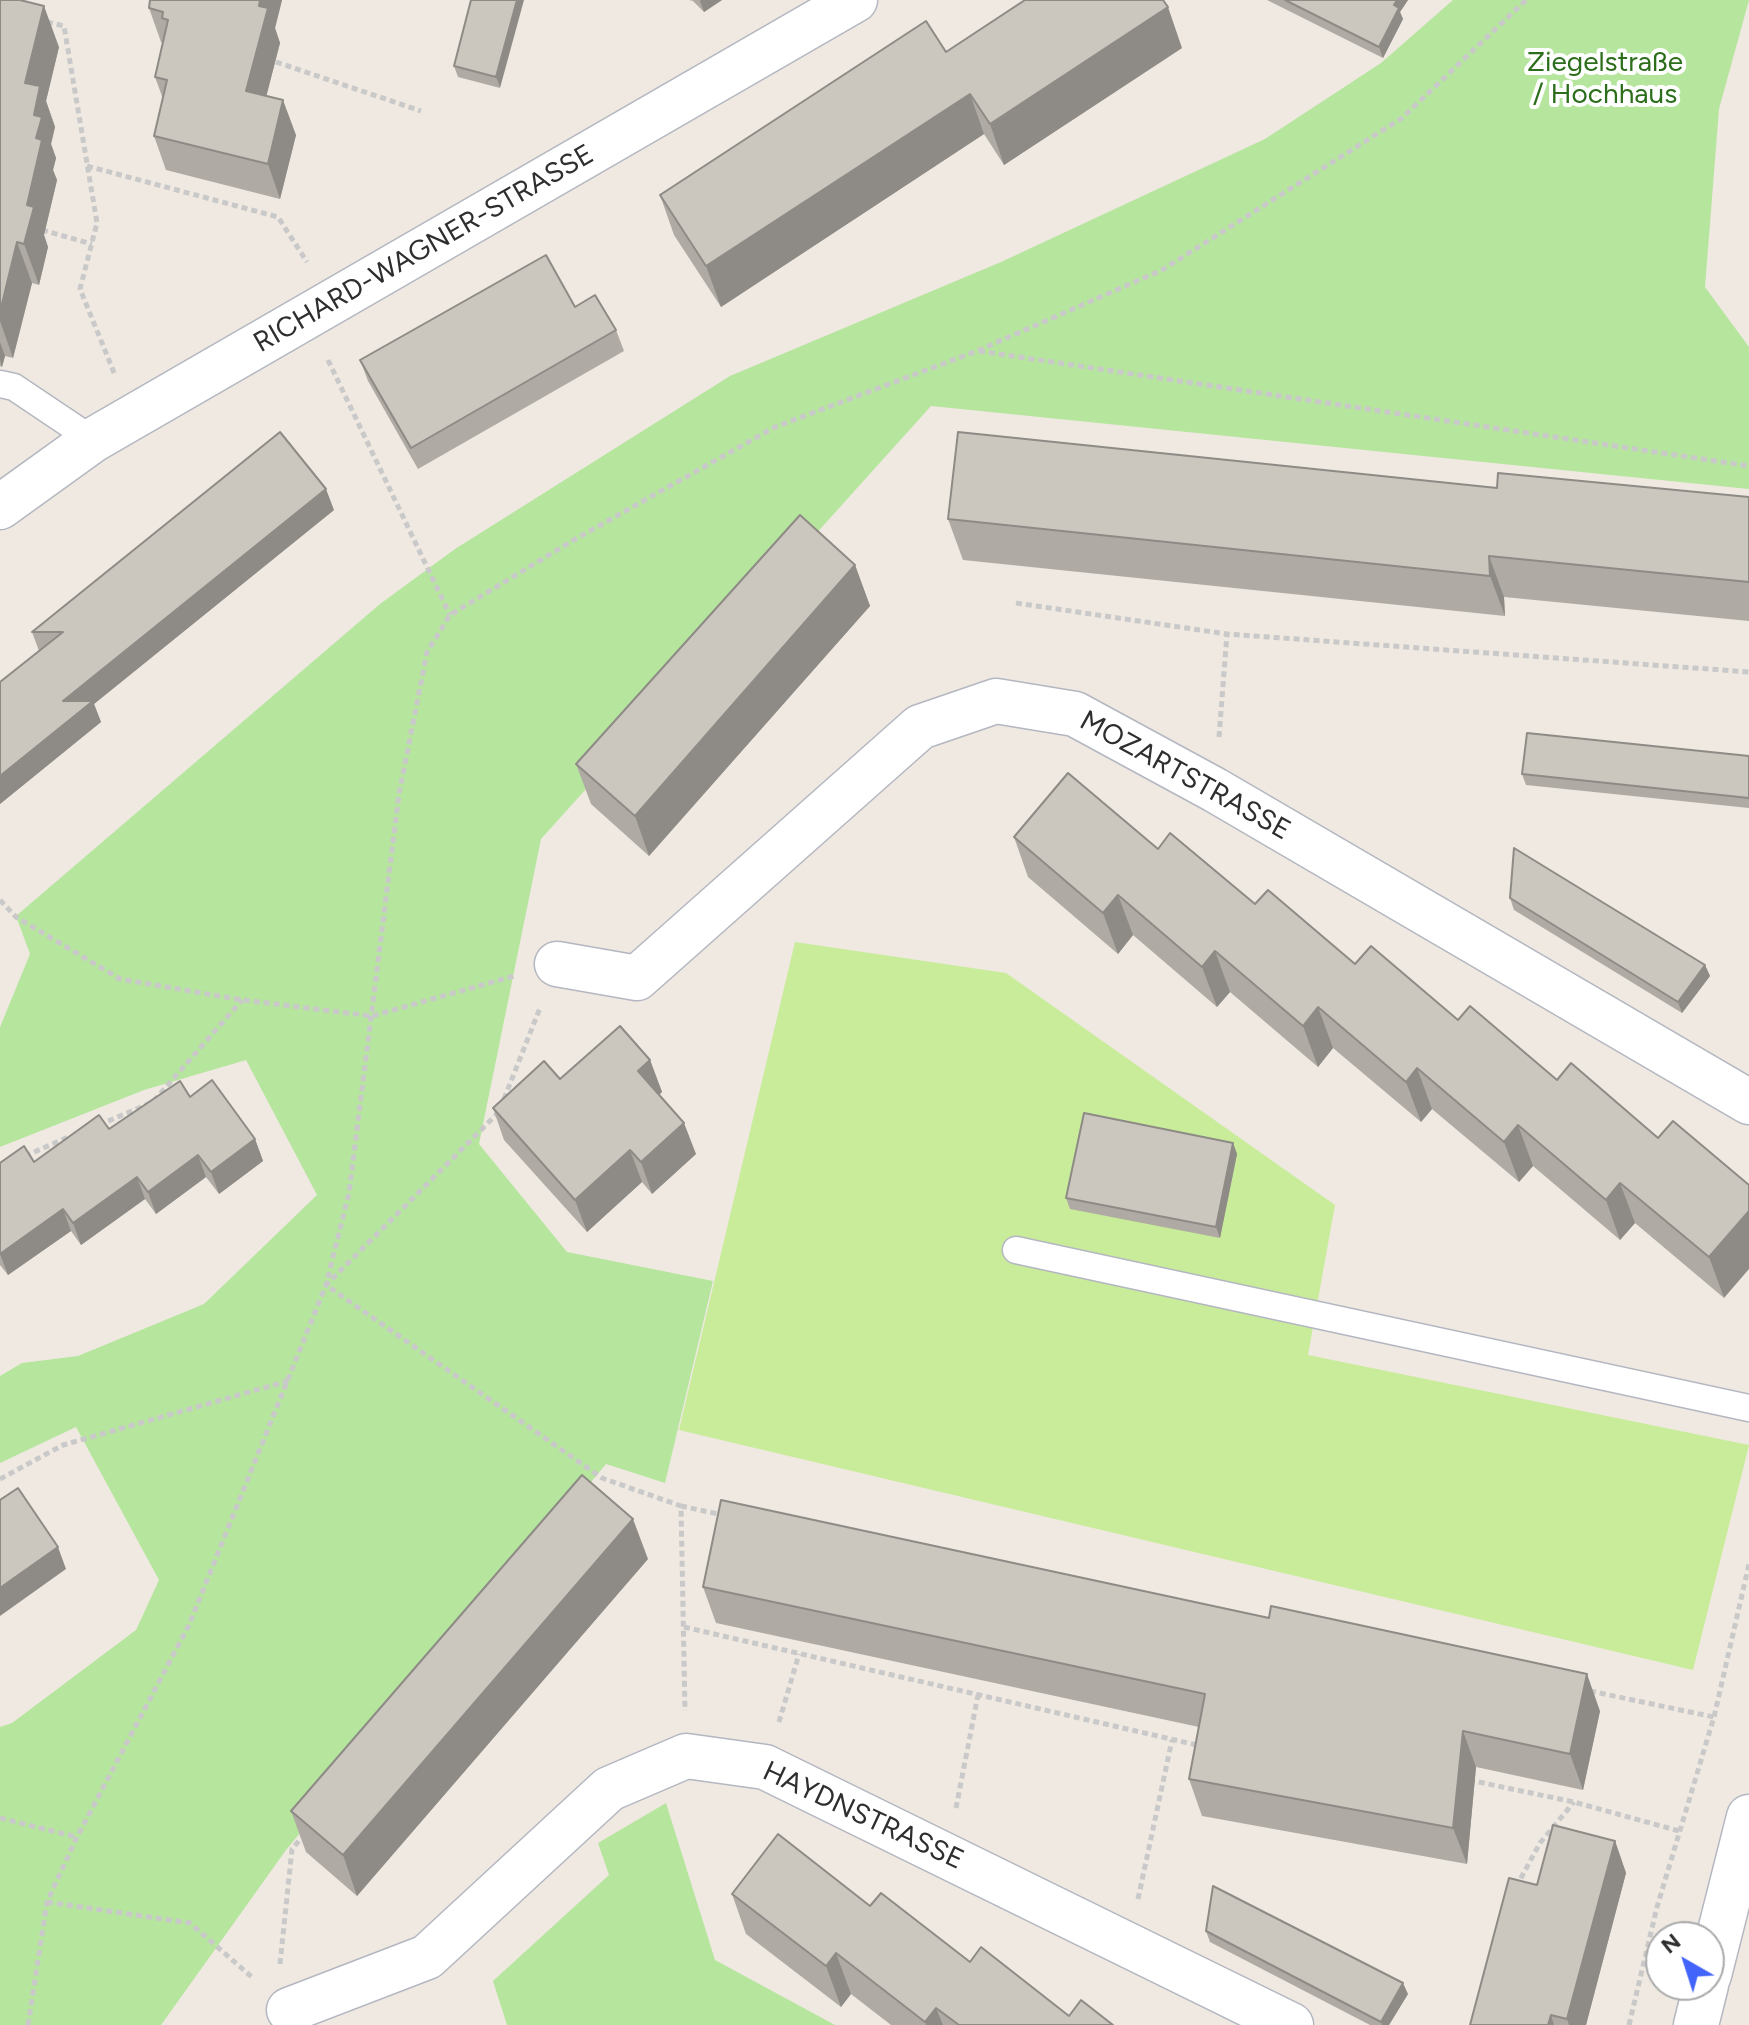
<!DOCTYPE html>
<meta charset="utf-8">
<style>
body{margin:0}
#map{position:relative;width:1749px;height:2025px;overflow:hidden;background:#efe9e1;font-family:Figtree,sans-serif}
canvas{display:block}
.north{position:absolute;left:1645px;top:1921px;width:80px;height:80px;box-sizing:border-box;background:#fff;border:2px solid #ababab;border-radius:50%;rotate:321deg;font-size:22px;font-weight:700;line-height:32px;text-align:center;color:#2e2e2e}
.north::after{content:'';display:block;margin:auto;width:28px;height:36px;background:#4264fb;clip-path:polygon(50% 0,100% 100%,50% 72%,0 100%)}
</style>
<div id="map">
<canvas width="1749" height="2025"></canvas>
<div class="north">N</div>
</div>
<script>
const c = document.querySelector('canvas').getContext('2d');
c.lineJoin = 'round';
function fillPath(path, color) { c.fillStyle = color; c.fill(path, 'evenodd'); }
function stroke(path, color, width, dash) { c.strokeStyle = color; c.lineWidth = width; c.lineCap = dash ? 'butt' : 'round'; c.setLineDash(dash || []); c.stroke(path); }
function write(font, color, halo, rows, align = 'center') {
  c.font = font + ' Figtree,sans-serif'; c.lineWidth = 8; c.setLineDash([]); c.textBaseline = 'middle'; c.strokeStyle = halo; c.fillStyle = color; for (const [text, x, y, turn = 0] of rows) {
    c.save(); c.translate(x, y); c.rotate((+turn || 0) * Math.PI / 180); c.textAlign = isNaN(turn) ? turn : align; if (halo) c.strokeText(text, 0, 0); c.fillText(text, 0, 0); c.restore();
  }
}
const green = new Path2D(`
 M 1453,0 L 1749,0 L 1719,109 L 1705,287 L 1749,347 L 1749,489 L 931,406 L 541,839 L 479,1144 L 567,1252 L 713,1281 L 665,1483 L 606,1464 L 286,1850 L 161,2025 L 0,2025 L 0,1727 L 12,1723 L 136,1630 L 159,1580 L 76,1427 L 0,1463 L 0,1376 L 22,1363 L 78,1356 L 204,1304 L 317,1195 L 246,1060 L 144,1090 L 0,1147 L 0,1027 L 30,954 L 16,916 L 380,604 L 455,549 L 730,376 L 1001,262 L 1265,139 L 1381,63 Z
 M 666,1803 L 715,1960 L 835,2025 L 507,2025 L 493,1981 L 609,1875 L 598,1843 Z`);
const pitch = new Path2D(`
 M 795,942 L 1006,973 L 1335,1205 L 1308,1355 L 1749,1445 L 1693,1670 L 679,1430 Z`);
const path = new Path2D(`
 M 47,22 L 64,26 L 97,223 L 80,289 L 115,375
 M 276,62 L 421,111
 M 87,166 L 278,217 L 307,262
 M 42,230 L 92,244
 M 979,351 L 1749,466
 M 328,360 L 450,615
 M 1016,603 L 1227,634 L 1749,672
 M 1219,737 L 1227,634
 M 0,900 L 16,917 L 120,979 L 243,1000 L 372,1016 L 514,976
 M 504,1099 L 540,1008
 M 499,1112 L 326,1285 L 602,1478 L 681,1506 L 685,1711
 M 99,1125 L 153,1102 L 242,1000
 M 25,1156 L 71,1136
 M 0,1479 L 63,1445 L 288,1381
 M 681,1506 L 723,1515
 M 684,1627 L 1201,1746
 M 1590,1691 L 1714,1717
 M 779,1722 L 799,1654
 M 1469,1780 L 1574,1802 L 1679,1831
 M 956,1808 L 978,1695
 M 0,1818 L 77,1837
 M 1516,1887 L 1540,1843 L 1574,1802
 M 1138,1899 L 1172,1740
 M 47,1902 L 190,1923 L 254,1979
 M 280,1964 L 292,1849 L 304,1835
 M 28,2025 L 47,1902 L 77,1837 L 189,1625 L 326,1285 L 349,1193 L 399,794 L 427,652 L 450,615 L 572,541 L 775,427 L 977,351 L 1162,270 L 1402,118 L 1526,0
 M 1629,2025 L 1657,1907 L 1714,1717 L 1749,1564`);
const lane = new Path2D(`
 M 0,384 L 14,387 L 93,440
 M 1016,1250 L 1749,1408`);
const street = new Path2D(`
 M 0,507 L 93,440 L 855,0
 M 557,964 L 637,978 L 920,727 L 996,701 L 1075,714 L 1215,790 L 1749,1102
 M 289,2010 L 427,1957 L 609,1789 L 686,1756 L 765,1767 L 1291,2025`);
const secondary = new Path2D(`
 M 1709,1975 L 1749,1817
 M 1696,2025 L 1706,1985`);
const wall = new Path2D(`
 M 0,0 L 59,47 L 46,101 L 55,127 L 51,144 L 56,158 L 53,170 L 57,180 L 44,235 L 48,247 L 39,285 L 32,283 L 13,358 L 5,356 L 2,367 L 0,366 Z
 M 150,0 L 282,0 L 275,28 L 280,43 L 266,96 L 296,135 L 280,199 L 166,170 L 154,136 L 163,99 L 155,77 L 163,43 L 161,42 L 149,8 Z
 M 471,0 L 500,88 L 458,77 L 454,66 Z
 M 689,0 L 722,0 L 704,12 L 693,1 Z
 M 1267,0 L 1408,0 L 1400,12 L 1403,19 L 1383,58 Z
 M 1182,48 L 1004,165 L 984,134 L 721,307 L 674,235 L 660,195 L 946,52 Z
 M 575,307 L 616,330 L 624,351 L 418,469 L 368,381 L 360,360 Z
 M 1749,497 L 1749,621 L 1504,597 L 1505,616 L 963,560 L 948,519 Z
 M 334,510 L 94,704 L 101,722 L 0,804 L 0,682 L 39,651 L 32,632 Z
 M 855,565 L 870,606 L 649,856 L 591,804 L 576,764 Z
 M 1749,756 L 1749,808 L 1526,785 L 1522,774 Z
 M 1014,837 L 1158,849 L 1355,964 L 1458,1020 L 1557,1080 L 1658,1138 L 1673,1121 L 1724,1298 L 1635,1223 L 1620,1240 L 1533,1166 L 1519,1182 L 1432,1109 L 1421,1122 L 1333,1048 L 1318,1067 L 1230,992 L 1217,1007 L 1133,935 L 1118,954 L 1028,877 Z
 M 1510,898 L 1705,965 L 1710,976 L 1682,1013 L 1514,910 Z
 M 650,1060 L 662,1092 L 659,1095 L 696,1154 L 652,1194 L 642,1182 L 587,1232 L 504,1140 L 493,1108 L 560,1079 Z
 M 190,1097 L 255,1139 L 263,1161 L 219,1194 L 206,1177 L 156,1214 L 145,1199 L 81,1245 L 71,1231 L 8,1275 L 0,1265 L 0,1163 L 34,1162 L 109,1129 Z
 M 1233,1143 L 1237,1154 L 1220,1238 L 1070,1209 L 1066,1198 Z
 M 648,1559 L 357,1896 L 306,1852 L 291,1811 Z
 M 703,1587 L 1600,1711 L 1583,1790 L 1476,1767 L 1467,1864 L 1202,1816 L 1189,1779 L 1199,1727 L 716,1623 Z
 M 1615,1841 L 1626,1873 L 1586,2025 L 1470,2025 L 1537,1885 Z
 M 732,1894 L 870,1906 L 1069,2016 L 1113,2025 L 891,2025 L 851,1994 L 841,2007 L 746,1934 Z
 M 1206,1931 L 1408,1994 L 1389,2025 L 1370,2025 L 1210,1942 Z`);
const shadedWall = new Path2D(`
 M 260,0 L 282,0 L 275,28 L 280,43 L 259,125 L 246,91 Z
 M 517,0 L 524,0 L 500,88 L 496,77 Z
 M 701,0 L 722,0 L 704,12 L 700,1 Z
 M 1397,0 L 1408,0 L 1400,12 L 1403,19 L 1383,58 L 1379,47 L 1394,5 Z
 M 44,6 L 59,47 L 46,101 L 55,127 L 51,144 L 56,158 L 53,170 L 57,180 L 44,235 L 48,247 L 39,285 L 24,244 L 27,205 L 36,138 L 34,115 L 25,83 Z
 M 1168,7 L 1182,48 L 1004,165 L 990,124 Z
 M 970,94 L 984,134 L 721,307 L 706,266 Z
 M 283,100 L 296,135 L 280,199 L 268,164 Z
 M 17,242 L 32,283 L 13,358 L 0,321 L 0,312 Z
 M 0,342 L 5,356 L 2,367 L 0,360 Z
 M 326,489 L 334,510 L 94,704 L 101,722 L 0,804 L 0,776 L 63,701 Z
 M 1489,556 L 1504,597 L 1505,616 L 1490,576 Z
 M 855,565 L 870,606 L 649,856 L 635,816 Z
 M 1118,895 L 1133,935 L 1118,954 L 1103,913 Z
 M 1215,951 L 1230,992 L 1217,1007 L 1202,967 Z
 M 1705,965 L 1710,976 L 1682,1013 L 1678,1002 Z
 M 1318,1007 L 1333,1048 L 1318,1067 L 1303,1026 Z
 M 650,1060 L 662,1092 L 650,1103 L 638,1071 Z
 M 1417,1068 L 1432,1109 L 1421,1122 L 1406,1082 Z
 M 684,1123 L 696,1154 L 652,1194 L 641,1162 Z
 M 1518,1125 L 1533,1166 L 1519,1182 L 1504,1142 Z
 M 255,1139 L 263,1161 L 219,1194 L 211,1172 Z
 M 1233,1143 L 1237,1154 L 1220,1238 L 1216,1227 Z
 M 630,1150 L 642,1182 L 587,1232 L 575,1200 Z
 M 198,1155 L 206,1177 L 156,1214 L 148,1192 Z
 M 137,1177 L 145,1199 L 81,1245 L 73,1223 Z
 M 1620,1183 L 1635,1223 L 1620,1240 L 1606,1200 Z
 M 63,1209 L 71,1231 L 8,1275 L 0,1254 Z
 M 1749,1211 L 1749,1269 L 1724,1298 L 1709,1257 Z
 M 633,1519 L 648,1559 L 357,1896 L 343,1855 Z
 M 58,1547 L 66,1569 L 0,1616 L 0,1588 Z
 M 1587,1674 L 1600,1711 L 1583,1790 L 1570,1754 Z
 M 1463,1731 L 1476,1767 L 1467,1864 L 1453,1828 Z
 M 1615,1841 L 1626,1873 L 1586,2025 L 1569,2025 L 1567,2019 Z
 M 836,1953 L 851,1994 L 841,2007 L 826,1966 Z
 M 1403,1983 L 1408,1994 L 1389,2025 L 1382,2025 L 1381,2022 Z
 M 936,2008 L 943,2025 L 926,2025 L 925,2022 Z
 M 1551,2015 L 1554,2025 L 1548,2025 Z`);
const building = new Path2D(`
 M 0,0 L 20,0 L 44,6 L 25,83 L 40,86 L 34,115 L 42,117 L 36,138 L 42,140 L 27,205 L 34,207 L 24,244 L 17,242 L 0,312 Z
 M 150,0 L 260,0 L 259,6 L 268,8 L 246,91 L 283,100 L 268,164 L 154,136 L 167,80 L 155,77 L 168,20 L 162,18 L 163,12 L 149,8 Z
 M 471,0 L 517,0 L 496,77 L 454,66 Z
 M 1025,0 L 1163,0 L 1168,7 L 990,124 L 970,94 L 706,266 L 660,195 L 926,21 L 946,52 Z
 M 1285,0 L 1397,0 L 1394,5 L 1399,8 L 1379,47 Z
 M 546,255 L 575,307 L 595,295 L 616,330 L 411,448 L 360,360 Z
 M 280,432 L 326,489 L 63,701 L 93,701 L 0,776 L 0,682 L 63,632 L 32,632 Z
 M 958,432 L 1497,488 L 1498,473 L 1749,497 L 1749,582 L 1489,556 L 1490,576 L 948,519 Z
 M 800,515 L 855,565 L 635,816 L 576,764 Z
 M 1527,733 L 1749,756 L 1749,798 L 1522,774 Z
 M 1068,773 L 1158,849 L 1170,833 L 1255,904 L 1268,890 L 1355,964 L 1371,946 L 1458,1020 L 1470,1006 L 1557,1080 L 1571,1063 L 1658,1138 L 1673,1121 L 1749,1185 L 1749,1211 L 1709,1257 L 1620,1183 L 1606,1200 L 1518,1125 L 1504,1142 L 1417,1068 L 1406,1082 L 1318,1007 L 1303,1026 L 1215,951 L 1202,967 L 1118,895 L 1103,913 L 1014,837 Z
 M 1514,848 L 1705,965 L 1678,1002 L 1510,898 Z
 M 620,1026 L 650,1060 L 638,1071 L 684,1123 L 641,1162 L 630,1150 L 575,1200 L 493,1108 L 544,1061 L 560,1079 Z
 M 212,1080 L 255,1139 L 211,1172 L 198,1155 L 148,1192 L 137,1177 L 73,1223 L 63,1209 L 0,1254 L 0,1163 L 24,1146 L 34,1162 L 99,1115 L 109,1129 L 180,1081 L 190,1097 Z
 M 1084,1113 L 1233,1143 L 1216,1227 L 1066,1198 Z
 M 582,1475 L 633,1519 L 343,1855 L 291,1811 Z
 M 18,1488 L 58,1547 L 0,1588 L 0,1500 Z
 M 721,1500 L 1269,1618 L 1271,1606 L 1587,1674 L 1570,1754 L 1463,1731 L 1453,1828 L 1189,1779 L 1205,1694 L 703,1587 Z
 M 1553,1825 L 1615,1841 L 1567,2019 L 1551,2015 L 1548,2025 L 1470,2025 L 1509,1878 L 1537,1885 Z
 M 778,1834 L 870,1906 L 881,1893 L 970,1962 L 981,1947 L 1069,2016 L 1081,2000 L 1113,2025 L 959,2025 L 936,2008 L 925,2022 L 836,1953 L 826,1966 L 732,1894 Z
 M 1213,1886 L 1403,1983 L 1381,2022 L 1206,1931 Z`);
const parkNames = [
 ["Ziegelstraße",1605,63],
 ["/ Hochhaus",1605,95]
];
const streetNames = [
 ["RICHARD-WAGNER-STRASSE",424,249,-30],
 ["MOZARTSTRASSE",1185,776,29],
 ["HAYDNSTRASSE",863,1816,25]
];
fillPath(green, '#b6e59e');
fillPath(pitch, '#c9ec9a');
stroke(lane, '#b4b7c1', 29);
stroke(street, '#b4b7c1', 47);
stroke(secondary, '#b4b7c1', 47);
stroke(path, '#c9c9c9', 5, [6, 4]);
stroke(lane, '#fff', 26);
stroke(street, '#fff', 44);
stroke(secondary, '#fff', 44);
fillPath(wall, '#afaba4');
fillPath(shadedWall, '#8e8b86');
fillPath(building, '#cbc7bf');
stroke(building, '#8e8b86', 2);
write('28px', '#2c6e1b', '#fff', parkNames);
write('28px', '#2e2e2e', '#fff', streetNames);
</script>
